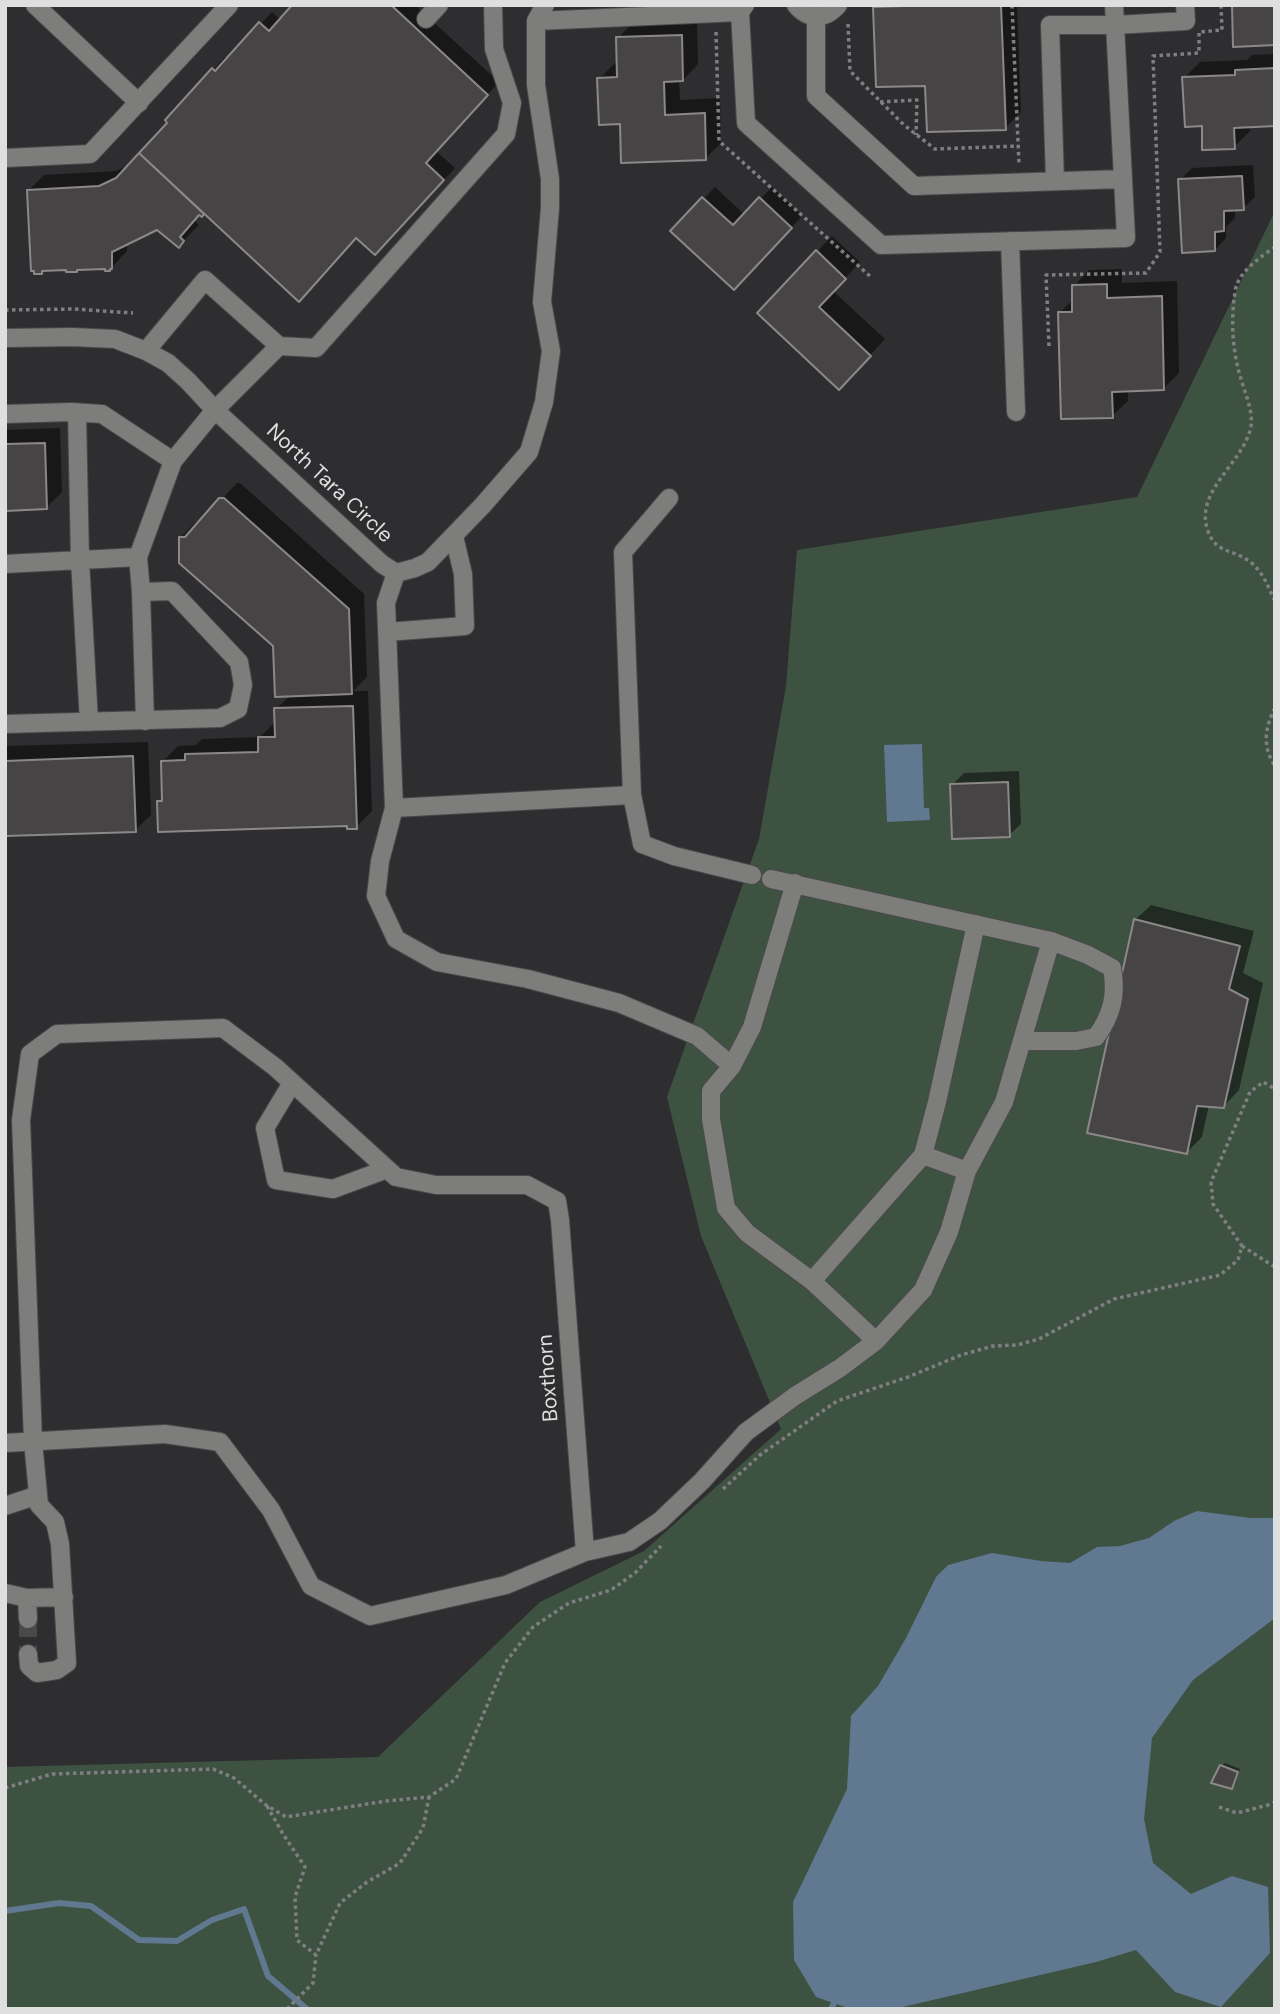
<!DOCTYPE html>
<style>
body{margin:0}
#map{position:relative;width:1280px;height:2014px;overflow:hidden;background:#2e2e30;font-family:"DM Sans",sans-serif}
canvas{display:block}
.frame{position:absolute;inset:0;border:7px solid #dfdfe0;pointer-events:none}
</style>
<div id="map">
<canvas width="1280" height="2014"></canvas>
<div class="frame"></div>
</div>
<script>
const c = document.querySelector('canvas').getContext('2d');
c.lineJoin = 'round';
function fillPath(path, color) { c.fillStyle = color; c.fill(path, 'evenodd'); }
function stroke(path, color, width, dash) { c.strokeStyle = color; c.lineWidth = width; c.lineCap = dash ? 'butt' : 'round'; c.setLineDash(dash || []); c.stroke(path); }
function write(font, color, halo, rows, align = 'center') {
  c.font = font + ' "DM Sans",sans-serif'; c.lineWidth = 5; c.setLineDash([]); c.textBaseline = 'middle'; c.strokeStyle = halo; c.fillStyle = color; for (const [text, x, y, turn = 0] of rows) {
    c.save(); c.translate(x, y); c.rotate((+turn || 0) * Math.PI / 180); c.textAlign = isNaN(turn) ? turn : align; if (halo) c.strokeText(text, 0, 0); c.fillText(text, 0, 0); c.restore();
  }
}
const green = new Path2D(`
 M 1275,211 L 1275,2009 L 5,2009 L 5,1767 L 378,1757 L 540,1602 L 644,1551 L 781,1429 L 701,1236 L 667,1097 L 759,839 L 786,686 L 797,550 L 1137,497 Z`);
const water = new Path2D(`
 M 922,744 L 924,808 L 929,808 L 930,820 L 887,822 L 884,745 Z
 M 1197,1511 L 1250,1518 L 1275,1518 L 1275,1618 L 1193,1680 L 1152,1738 L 1144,1819 L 1153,1863 L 1191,1894 L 1232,1876 L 1268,1887 L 1270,1953 L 1221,2007 L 1175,1992 L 1136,1950 L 1096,1962 L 894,2009 L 851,2009 L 816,1997 L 794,1960 L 793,1902 L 847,1789 L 851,1716 L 878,1686 L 906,1638 L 936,1577 L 948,1565 L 992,1553 L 1041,1561 L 1070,1563 L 1097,1547 L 1120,1546 L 1149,1538 L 1174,1521 Z`);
const shadow = new Path2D(`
 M 294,5 L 415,5 L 499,82 L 436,151 L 455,168 L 386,241 L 205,212 L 202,214 L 200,213 L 194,220 L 199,225 L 178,246 L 158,228 L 127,243 L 127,251 L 110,269 L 44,269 L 41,272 L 29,190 L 44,175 L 116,171 L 132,164 L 170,123 L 167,120 L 225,57 L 227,60 L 272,12 L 281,20 Z
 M 877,5 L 1017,5 L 1021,112 L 1005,128 L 927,84 L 875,8 Z
 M 697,20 L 698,64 L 683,80 L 679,80 L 680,100 L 720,98 L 721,143 L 706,158 L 621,122 L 599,79 L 615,63 L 619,63 L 618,38 L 634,22 Z
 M 1275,54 L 1275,124 L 1250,125 L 1250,131 L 1234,147 L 1203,124 L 1184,78 L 1200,62 L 1247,60 L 1252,55 Z
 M 1253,165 L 1255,197 L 1243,208 L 1235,209 L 1235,218 L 1226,227 L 1226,238 L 1215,250 L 1180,180 L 1192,168 Z
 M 715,187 L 745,215 L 772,187 L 802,216 L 745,277 L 673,231 Z
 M 832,236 L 860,262 L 833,291 L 885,339 L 855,372 L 759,313 Z
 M 1122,269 L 1122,283 L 1177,281 L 1179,373 L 1164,388 L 1128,390 L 1128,401 L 1112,416 L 1059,313 L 1074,299 L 1074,286 L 1089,270 Z
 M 60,428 L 62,492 L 46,508 L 5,509 L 5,430 Z
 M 237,483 L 240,483 L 364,594 L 367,677 L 353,691 L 368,691 L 372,811 L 356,827 L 349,824 L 159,802 L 164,797 L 163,761 L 178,746 L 196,745 L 202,739 L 260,737 L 275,722 L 276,709 L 291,695 L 275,645 L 180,538 L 196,522 L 201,522 Z
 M 148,742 L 151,815 L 135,830 L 5,834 L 5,746 Z
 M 1019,771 L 1021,824 L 1009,835 L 952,785 L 964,773 Z
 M 1151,905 L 1254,931 L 1243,973 L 1263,983 L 1239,1090 L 1224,1106 L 1209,1105 L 1202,1137 L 1187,1152 L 1135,920 Z
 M 1225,1763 L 1240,1769 L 1235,1784 L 1231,1787 L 1222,1766 Z`);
const stream = new Path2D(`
 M 5,1911 L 59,1903 L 91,1906 L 139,1940 L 177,1941 L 212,1920 L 244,1909 L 268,1976 L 307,2009
 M 831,2009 L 834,2003`);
const building = new Path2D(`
 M 292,5 L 391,5 L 488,95 L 426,163 L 444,180 L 375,255 L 356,238 L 299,302 L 139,153 L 167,123 L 165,120 L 212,68 L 215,71 L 259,22 L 269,31 Z
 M 935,5 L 1001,5 L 1006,130 L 927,132 L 925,86 L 876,87 L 873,7 Z
 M 1232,5 L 1275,5 L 1275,45 L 1233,47 Z
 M 682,35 L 683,81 L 664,82 L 665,115 L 705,113 L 706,160 L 621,163 L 620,124 L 599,125 L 597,78 L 617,77 L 616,37 Z
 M 1275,68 L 1275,126 L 1234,128 L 1235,149 L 1202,150 L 1202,126 L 1185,127 L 1182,77 L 1235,75 L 1235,70 Z
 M 139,153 L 204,214 L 202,217 L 199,215 L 180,237 L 184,241 L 179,248 L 157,230 L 112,252 L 112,269 L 110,269 L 110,271 L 105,271 L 105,269 L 77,270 L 77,272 L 66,272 L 66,270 L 42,271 L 42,274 L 34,274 L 34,271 L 31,271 L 27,190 L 99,186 L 116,178 Z
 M 1242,176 L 1244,210 L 1224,211 L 1224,231 L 1215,232 L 1215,251 L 1182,253 L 1178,179 Z
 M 702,197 L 733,225 L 759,197 L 792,228 L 734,290 L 670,231 Z
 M 816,250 L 846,279 L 819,307 L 871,356 L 839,390 L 757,313 Z
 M 1107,284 L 1107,298 L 1162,296 L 1164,390 L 1112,392 L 1113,418 L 1061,419 L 1058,312 L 1072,312 L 1072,285 Z
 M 45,443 L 47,509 L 5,511 L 5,444 Z
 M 219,498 L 224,498 L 349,609 L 352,694 L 275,697 L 273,646 L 179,563 L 179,537 L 185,537 Z
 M 353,706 L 357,829 L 347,829 L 347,826 L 158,832 L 157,801 L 162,801 L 161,761 L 185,760 L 185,754 L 258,752 L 258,737 L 275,737 L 274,708 Z
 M 133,756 L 136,832 L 5,836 L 5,761 Z
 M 1008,782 L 1010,837 L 952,839 L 950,784 Z
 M 1134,919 L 1240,946 L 1229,989 L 1248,999 L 1224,1108 L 1197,1106 L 1187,1154 L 1087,1133 Z
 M 1220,1765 L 1238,1772 L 1232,1789 L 1211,1783 Z`);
const minorTunnel = new Path2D(`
 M 28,1619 L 28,1654`);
const path = new Path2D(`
 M 1012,5 L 1019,164
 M 848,24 L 850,71 L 904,125 L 935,149 L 1018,146
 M 716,32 L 719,141 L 872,278
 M 880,102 L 917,100 L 916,135
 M 1275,247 C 1263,255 1243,269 1237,284 C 1235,288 1235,295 1234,299 C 1231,326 1233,353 1241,379 C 1245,393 1253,410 1251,426 C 1245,462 1193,491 1208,531 C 1216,554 1233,549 1249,561 C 1263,571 1268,587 1275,601
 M 5,310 L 74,309 L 133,313
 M 1049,346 L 1046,275 L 1146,273 L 1160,252 L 1153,56 L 1199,53 L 1199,32 L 1222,30 L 1221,5
 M 1275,708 C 1265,727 1262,747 1275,766
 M 1242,1246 L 1275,1267
 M 723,1489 L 760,1455 L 837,1401 L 908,1377 L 961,1355 L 993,1346 L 1017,1345 L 1039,1339 L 1114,1299 L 1220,1275 L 1238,1260 L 1242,1246 L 1213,1204 L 1211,1182 L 1250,1092 L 1263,1082 L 1275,1089
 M 5,1788 L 52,1774 L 213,1769 L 234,1778 L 266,1805 L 286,1817 L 386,1801 L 429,1797 L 456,1779 L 505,1663 L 533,1627 L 569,1603 L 611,1590 L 635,1573 L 661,1546
 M 267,1806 L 283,1834 L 305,1867 L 295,1897 L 297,1940 L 316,1955 L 340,1903 L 367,1882 L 400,1863 L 423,1828 L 429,1797
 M 1219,1807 L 1237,1813 L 1268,1805 L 1275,1802
 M 287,2009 L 313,1983 L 316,1955`);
const minor = new Path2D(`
 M 35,5 L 139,103
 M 745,5 L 740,12 L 746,123 L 881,245 L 1126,238 L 1123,179
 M 796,5 C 808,20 825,20 838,5
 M 816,17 L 816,96 L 914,186 L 1123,179 L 1114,5
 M 426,19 L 439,5
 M 536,21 L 740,12
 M 5,158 L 90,154 L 229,5
 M 1055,181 L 1050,25 L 1115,25 L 1186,21 L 1185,5
 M 1010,241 L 1016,412
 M 5,338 L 72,337 L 115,339 L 146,351 L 168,363 L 188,381 L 215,410 L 382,564 L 396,573 L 415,568 L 428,562 L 483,505 L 529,452 L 544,402 L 551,351 L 542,302 L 550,208 L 550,179 L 536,85 L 536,21 L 545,5
 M 146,351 L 205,280 L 279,346 L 316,348 L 506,134 L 512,103 L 494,49 L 493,5
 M 77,413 L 80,560 L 89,722
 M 5,414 L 71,412 L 102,414 L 173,461
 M 669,498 L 623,552 L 632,795 L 642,844 L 674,856 L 752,875
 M 5,564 L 138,557
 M 396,573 L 386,603 L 394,808 L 380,861 L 376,896 L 396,939 L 437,962 L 528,979 L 619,1003 L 697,1036 L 732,1066
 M 141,592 L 145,721
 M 387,632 L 465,626 L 463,574 L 454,536
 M 5,724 L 220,718 L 238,709 L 243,685 L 239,662 L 172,591 L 141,592 L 138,557 L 173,461 L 215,410 L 279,346
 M 394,808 L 632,795
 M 795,883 L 752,1027 L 732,1066 L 711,1091 L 711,1119 L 726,1208 L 747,1233 L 812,1281 L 876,1341
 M 1022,1041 L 1076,1041 L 1096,1037 C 1112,1015 1117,995 1112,968 L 1088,955 L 1051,941
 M 292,1083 L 265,1128 L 276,1180 L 333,1189 L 387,1169
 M 967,1171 L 923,1155 L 937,1102 L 976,924
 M 812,1281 L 923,1155
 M 5,1443 L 165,1434 L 220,1442 L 271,1510 L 311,1586 L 370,1616 L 506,1585 L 585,1552 L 629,1542 L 660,1521 L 702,1481 L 746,1432 L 795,1396 L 840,1368 L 876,1341 L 923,1290 L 949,1232 L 967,1171 L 1004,1102 L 1051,941 L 771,879
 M 5,1506 L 38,1495
 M 5,1593 L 27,1598
 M 28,1619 L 27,1598 L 64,1597
 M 28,1654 L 29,1666 L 37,1673 L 57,1670 L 67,1663 L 60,1544 L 55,1522 L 39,1505 L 33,1441 L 21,1120 L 30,1054 L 57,1034 L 223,1028 L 275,1067 L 396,1177 L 436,1185 L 527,1185 L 557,1201 L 560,1220 L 585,1552`);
const streetNames = [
 ["North Tara Circle",329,484,43],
 ["Boxthorn",549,1378,-94]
];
fillPath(green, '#3e5242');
fillPath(water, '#607990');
fillPath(shadow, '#0007');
stroke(stream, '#607990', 6);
fillPath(building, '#474445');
stroke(building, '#8c888a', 2);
stroke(minorTunnel, '#49494a', 18, [18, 9]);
stroke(minor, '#4a4a4c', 20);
stroke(path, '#7f7f81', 3.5, [3.5, 3.5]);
stroke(minor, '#7d7d7c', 18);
write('21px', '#dfdfe0', '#2e2e30', streetNames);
</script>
